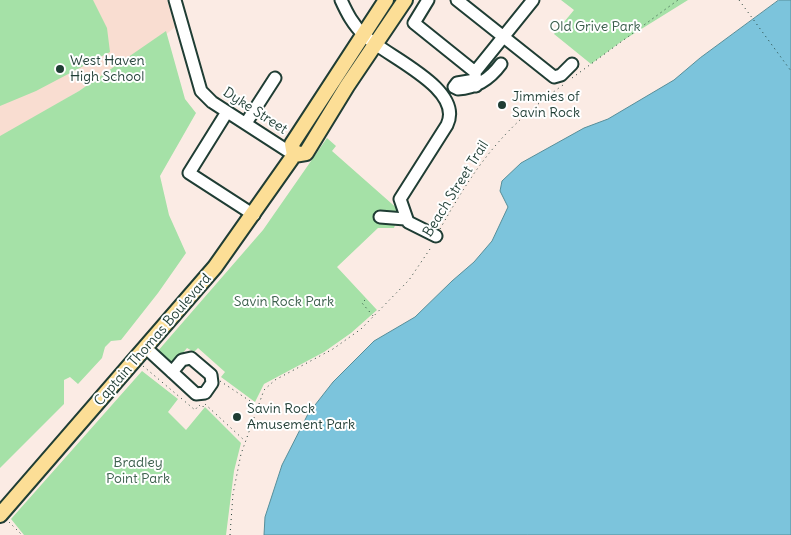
<!DOCTYPE html>
<style>
body{margin:0}
canvas{display:block;background:#fbebe4}
</style>
<canvas width="791" height="535"></canvas>
<script>
const c = document.querySelector('canvas').getContext('2d');
c.lineJoin = 'round';
function fillPath(path, color) { c.fillStyle = color; c.fill(path, 'evenodd'); }
function stroke(path, color, width, dash) { c.strokeStyle = color; c.lineWidth = width; c.lineCap = dash ? 'butt' : 'round'; c.setLineDash(dash || []); c.stroke(path); }
function write(font, color, halo, rows, align = 'center') {
  c.font = font + ' Delius,sans-serif'; c.lineWidth = 4; c.setLineDash([]); c.textBaseline = 'middle'; c.strokeStyle = halo; c.fillStyle = color; for (const [text, x, y, turn = 0] of rows) {
    c.save(); c.translate(x, y); c.rotate((+turn || 0) * Math.PI / 180); c.textAlign = isNaN(turn) ? turn : align; if (halo) c.strokeText(text, 0, 0); c.fillText(text, 0, 0); c.restore();
  }
}
const built = new Path2D(`
 M 0,0 L 167,0 L 175,27 L 151,47 L 0,139 Z`);
const green = new Path2D(`
 M 0,0 L 93,0 L 107,28 L 110,52 L 36,91 L 0,106 Z
 M 561,0 L 688,0 L 622,41 L 591,64 L 554,34 L 574,10 Z
 M 166,31 L 185,99 L 196,113 L 160,176 L 169,215 L 186,253 L 158,293 L 121,340 L 111,341 L 105,347 L 102,358 L 78,384 L 70,377 L 64,380 L 64,404 L 0,468 L 0,136 L 79,91 Z
 M 327,138 L 336,146 L 332,151 L 400,211 L 394,228 L 378,228 L 337,267 L 377,310 L 351,333 L 324,352 L 264,384 L 255,402 L 221,377 L 225,372 L 198,348 L 194,352 L 187,348 L 173,365 L 157,352 L 263,230 Z
 M 142,371 L 178,399 L 168,412 L 186,430 L 205,407 L 241,443 L 234,471 L 226,535 L 24,535 L 11,519 Z`);
const water = new Path2D(`
 M 779,0 L 791,0 L 791,535 L 264,535 L 265,517 L 282,465 L 308,414 L 333,382 L 374,341 L 415,317 L 452,281 L 474,262 L 492,241 L 508,207 L 500,191 L 502,181 L 521,163 L 584,128 L 608,119 L 674,80 L 700,58 Z`);
const path = new Path2D(`
 M 739,0 L 791,71
 M 572,78 L 678,0
 M 440,229 C 476,165 503,128 563,85
 M 365,300 L 362,303 L 374,317
 M 143,366 L 195,410 L 199,405 L 202,408 L 205,404
 M 220,381 L 256,405
 M 205,404 L 244,440
 M 9,522 L 22,535
 M 230,535 L 233,494 L 241,454 L 264,390 L 275,380 L 333,349 L 361,329 L 409,280 L 432,246`);
const minor = new Path2D(`
 M 175,0 L 201,91 L 212,102 L 294,155
 M 341,0 C 347,13 353,25 364,35 C 385,56 465,88 447,125 L 400,199 L 408,222 L 436,236
 M 428,0 L 414,23 L 475,72
 M 457,0 L 554,77 L 561,75 L 572,64
 M 475,80 L 457,83 L 454,87 L 458,89 C 477,88 490,79 501,64
 M 476,86 L 475,72 L 533,0
 M 227,112 L 189,173 L 254,215
 M 246,123 L 275,78
 M 380,217 L 405,219
 M 146,348 L 196,394 L 205,393 L 212,383 L 211,375 L 191,358 L 182,360 L 172,372`);
const major = new Path2D(`
 M 294,155 L 306,153 L 347,86 L 405,0
 M 0,515 L 215,267 L 294,155 L 292,144 L 386,0`);
const markers = [
 [60,69,5,"#1f3d34"],
 [502,105,5,"#1f3d34"],
 [237,417,5,"#1f3d34"]
];
const parkNames = [
 ["Old Grive Park",595,27],
 ["Savin Rock Park",284,302],
 ["Bradley",138,463],
 ["Point Park",138,479]
];
const poiNames = [
 ["West Haven",70,61],
 ["High School",70,77],
 ["Jimmies of",512,97],
 ["Savin Rock",512,113],
 ["Savin Rock",247,409],
 ["Amusement Park",247,425]
];
const streetNames = [
 ["Dyke Street",255,111,33],
 ["Beach Street Trail",456,189,-58],
 ["Captain Thomas Boulevard",153,340,-49]
];
fillPath(built, '#f9ddd1');
fillPath(green, '#a5e1a7');
fillPath(water, '#7cc4dc');
stroke(water, '#578e99', 1);
stroke(minor, '#1f3d34', 15);
stroke(major, '#1f3d34', 18);
stroke(path, '#1f3d34', 1, [1, 4]);
stroke(minor, '#fff', 11);
stroke(major, '#fcde96', 14);
for (const [x, y, r, color] of markers) { const dot = new Path2D(); dot.arc(x, y, r, 0, 2 * Math.PI); c.fillStyle = color; c.fill(dot); stroke(dot, '#fff', 2); }
write('14px', '#3a5e4b', '#fff', parkNames);
write('14px', '#1f3d34', '#fff', poiNames, 'left');
write('14px', '#1f3d34', '#fff', streetNames);
</script>
